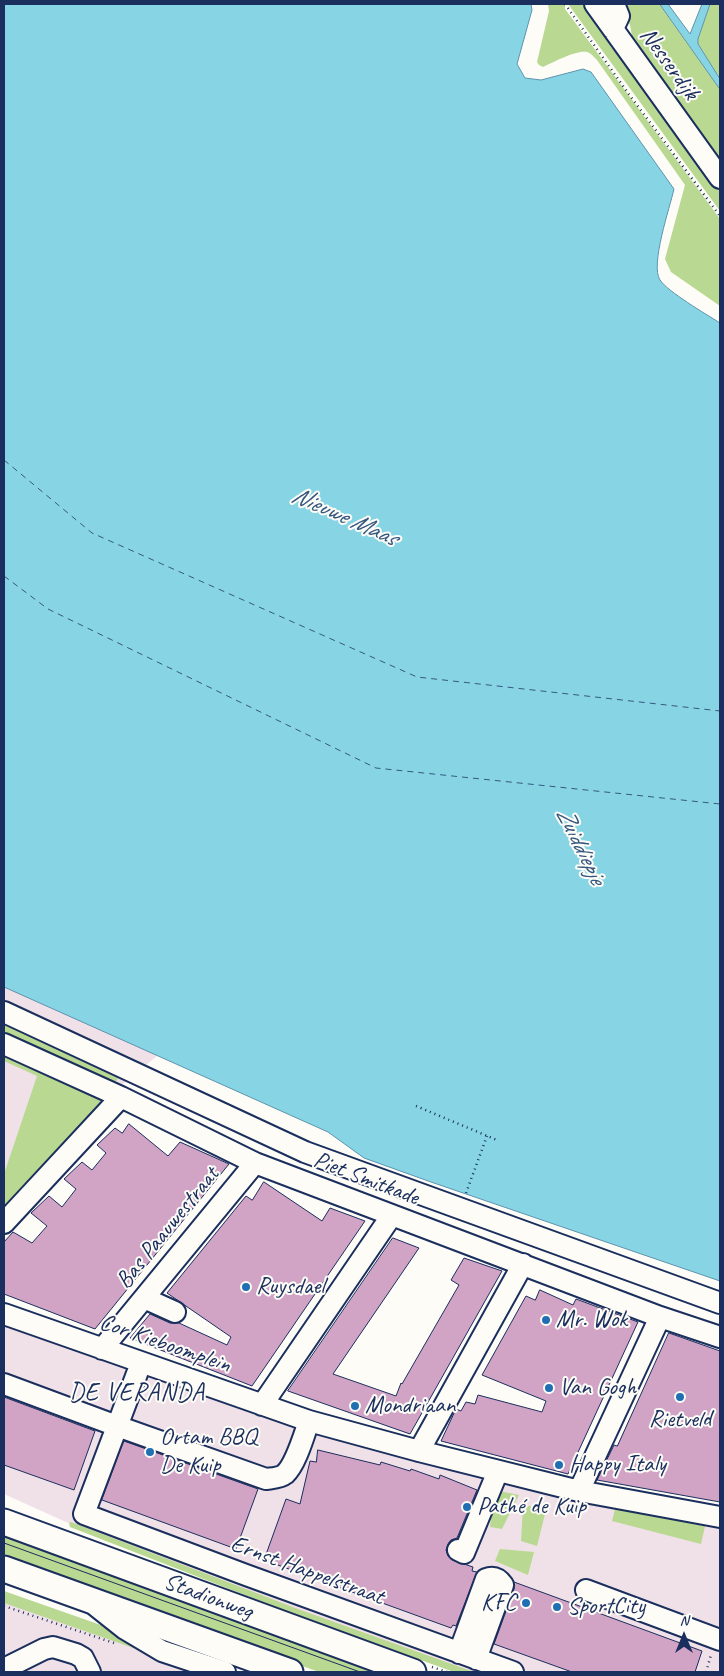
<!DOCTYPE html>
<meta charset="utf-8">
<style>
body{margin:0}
#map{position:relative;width:724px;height:1676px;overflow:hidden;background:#fdfcf7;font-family:Caveat,sans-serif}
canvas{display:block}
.frame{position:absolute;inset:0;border:5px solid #1b2f5e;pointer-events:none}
.north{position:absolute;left:659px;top:1611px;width:50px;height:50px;-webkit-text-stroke:4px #fdfcf7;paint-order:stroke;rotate:0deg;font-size:14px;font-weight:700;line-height:20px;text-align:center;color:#1b2f5e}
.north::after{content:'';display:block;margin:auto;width:18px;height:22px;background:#1b2f5e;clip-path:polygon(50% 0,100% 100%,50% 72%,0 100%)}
</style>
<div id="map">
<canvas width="724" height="1676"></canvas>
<div class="frame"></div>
<div class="north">N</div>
</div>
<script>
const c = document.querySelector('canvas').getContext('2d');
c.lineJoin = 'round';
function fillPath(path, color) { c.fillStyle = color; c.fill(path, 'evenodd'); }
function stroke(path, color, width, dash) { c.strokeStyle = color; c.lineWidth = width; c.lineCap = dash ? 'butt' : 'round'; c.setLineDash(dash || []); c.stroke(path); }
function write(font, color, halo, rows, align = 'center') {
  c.font = font + ' Caveat,sans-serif'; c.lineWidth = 4; c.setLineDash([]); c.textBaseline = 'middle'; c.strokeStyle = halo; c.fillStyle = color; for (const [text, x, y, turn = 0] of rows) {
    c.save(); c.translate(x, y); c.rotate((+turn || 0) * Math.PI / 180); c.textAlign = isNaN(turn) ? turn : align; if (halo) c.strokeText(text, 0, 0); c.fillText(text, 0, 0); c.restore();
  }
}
const built = new Path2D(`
 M 4,955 L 181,1036 L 105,1099 L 30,1184 L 4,1211 Z
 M 4,1303 L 250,1390 L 404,1439 L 568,1482 L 720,1507 L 720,1672 L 463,1672 L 349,1632 L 66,1522 L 4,1494 Z
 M 4,1595 L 223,1672 L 4,1672 Z`);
const green = new Path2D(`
 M 548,4 L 565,4 L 565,9 L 720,219 L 720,306 L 671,272 L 665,259 L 685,185 L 597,60 C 594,57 591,53 587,52 C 576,50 554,62 543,67 L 539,65 L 537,62 L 549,11 Z
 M 568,4 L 586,4 L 611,47 L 642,83 L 720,187 L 720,211 Z
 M 619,4 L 660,4 L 720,89 L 720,163 L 633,41 L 630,25 Z
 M 710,4 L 720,4 L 720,79 L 698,44 L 698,39 Z
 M 4,1024 L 118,1078 L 113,1087 L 4,1036 Z
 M 4,1053 L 53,1075 L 100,1099 L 101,1108 L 4,1208 L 4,1174 L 37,1076 L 4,1061 Z
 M 494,1490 L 519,1495 L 502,1529 L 490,1527 Z
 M 523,1506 L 547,1506 L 537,1546 L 521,1541 Z
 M 615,1509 L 705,1526 L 701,1544 L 612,1521 Z
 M 71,1522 L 298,1609 L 474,1672 L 454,1672 L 301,1617 L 70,1527 L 69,1523 Z
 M 4,1536 L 33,1547 L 59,1553 L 389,1672 L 319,1672 L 4,1558 Z
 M 500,1549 L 534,1552 L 528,1575 L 495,1561 Z
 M 4,1591 L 115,1630 L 145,1652 L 4,1603 Z`);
const water = new Path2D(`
 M 4,4 L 531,4 L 532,10 L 517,64 L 525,78 L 541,80 L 583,69 L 591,72 L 674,189 C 670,207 650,265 660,280 C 668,292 706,314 720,323 L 720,1281 L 431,1182 L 364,1158 L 328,1132 L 4,987 Z
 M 660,4 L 668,4 L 690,34 L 702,4 L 710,4 L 698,39 L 698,44 L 720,79 L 720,89 Z`);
const ferry = new Path2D(`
 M 4,460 L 92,533 L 417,677 L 720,711
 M 4,576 L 48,609 L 376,768 L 720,804`);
const building = new Path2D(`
 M 129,1124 L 168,1156 L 180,1142 L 229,1164 L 95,1329 L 4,1294 L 4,1242 L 13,1232 L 32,1243 L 47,1226 L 31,1213 L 49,1196 L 62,1207 L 76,1189 L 64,1179 L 82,1162 L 92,1170 L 106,1153 L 97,1145 L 115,1128 L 122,1133 Z
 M 264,1182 L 322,1221 L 330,1208 L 365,1221 L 252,1386 L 130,1338 L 150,1314 L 170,1323 L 179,1323 L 227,1345 L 231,1337 L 167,1293 L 246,1196 L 252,1200 Z
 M 393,1238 L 419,1248 L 333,1374 L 396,1396 L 401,1383 L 402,1384 L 459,1285 L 451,1280 L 464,1258 L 502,1271 L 410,1434 L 288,1391 Z
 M 540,1290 L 573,1305 L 576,1299 L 638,1322 L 568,1474 L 441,1441 L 456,1409 L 461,1411 L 466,1402 L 475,1404 L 478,1395 L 542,1412 L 546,1401 L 482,1375 L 526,1296 L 535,1300 Z
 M 669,1333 L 720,1351 L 720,1502 L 597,1480 L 614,1445 L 617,1446 Z
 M 4,1397 L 95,1431 L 74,1490 L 4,1465 Z
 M 124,1441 L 258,1489 L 236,1549 L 102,1500 Z
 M 318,1450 L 380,1465 L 381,1462 L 410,1471 L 411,1469 L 439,1479 L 440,1475 L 477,1490 L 457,1538 L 451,1540 L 448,1544 L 446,1550 L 448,1556 L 452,1560 L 473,1567 L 472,1571 L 477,1572 L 456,1626 L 453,1625 L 451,1628 L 264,1560 L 286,1499 L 300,1504 L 310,1461 L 316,1462 Z
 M 514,1582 L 702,1651 L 695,1672 L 572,1672 L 494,1644 L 514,1589 Z`);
const path = new Path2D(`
 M 565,4 L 628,93 L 720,216
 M 416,1106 L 497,1140
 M 466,1193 L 487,1136
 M 4,1606 L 114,1643
 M 432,1667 L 447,1672
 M 706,1672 L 711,1655`);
const minor = new Path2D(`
 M 595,4 L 720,178
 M 613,29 L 619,16 L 614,4
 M 4,1012 L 305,1152 L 720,1303
 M 4,1044 L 121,1097 L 255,1163 L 660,1317 L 720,1337
 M 4,1223 L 121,1097
 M 144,1298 L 175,1312
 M 4,1314 L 309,1421 L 419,1451 L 579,1491 L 720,1517
 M 102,1349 L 255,1163
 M 141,1363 L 84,1514 L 246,1575 L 513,1672
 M 4,1384 L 117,1426 L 266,1479 C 273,1478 280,1478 285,1474 C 296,1464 304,1435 309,1421
 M 262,1405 L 392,1215
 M 419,1451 L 523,1264
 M 579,1491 L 660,1317
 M 458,1550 L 464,1553 L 498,1471
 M 586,1590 L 720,1640
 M 96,1606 L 125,1629 L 162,1651 L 225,1672
 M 459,1653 L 486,1579 C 494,1576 498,1578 503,1585 L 476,1659
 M 4,1669 L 44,1649 L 53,1647 L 76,1654 L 83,1658 L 90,1672`);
const major = new Path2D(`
 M 4,1522 L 413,1672
 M 4,1569 L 290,1672`);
const tram = new Path2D(`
 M 4,1543 L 360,1672`);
const markers = [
 [246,1287,5,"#1f6fb2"],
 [546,1320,5,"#1f6fb2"],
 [549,1388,5,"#1f6fb2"],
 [680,1397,5,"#1f6fb2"],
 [355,1406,5,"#1f6fb2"],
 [150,1452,5,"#1f6fb2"],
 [559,1465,5,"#1f6fb2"],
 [467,1507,5,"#1f6fb2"],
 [526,1603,5,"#1f6fb2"],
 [557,1607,5,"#1f6fb2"]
];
const streetNames = [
 ["Nesserdijk",669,64,54],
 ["Piet Smitkade",366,1179,21],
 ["Bas Paauwestraat",168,1228,-51],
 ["Cor Kieboomplein",165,1344,19],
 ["Ernst Happelstraat",307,1571,20],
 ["Stadionweg",208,1597,20]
];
const poiNames = [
 ["Ruysdael",256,1287],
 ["Mr. Wok",556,1320],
 ["Van Gogh",559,1388],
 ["Mondriaan",365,1406],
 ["Rietveld",680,1420,"center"],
 ["Ortam BBQ",160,1438],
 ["De Kuip",160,1466],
 ["Happy Italy",569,1465],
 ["Pathé de Kuip",477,1507],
 ["KFC",516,1603,"right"],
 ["SportCity",567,1607]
];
const waterNames = [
 ["Nieuwe Maas",344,517,24],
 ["Zuiddiepje",580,846,64]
];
const neighbourhoodNames = [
 ["DE VERANDA",137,1393]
];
fillPath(built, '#f0e1e8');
fillPath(green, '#b9d891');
fillPath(water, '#87d5e4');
stroke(water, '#5c93ae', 1);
stroke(ferry, '#365880', 1, [6, 5]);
fillPath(building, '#d1a3c5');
stroke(building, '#1b2f5e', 1);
stroke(minor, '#1b2f5e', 24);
stroke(major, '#1b2f5e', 29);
stroke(path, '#1b2f5e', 2.5, [1, 4]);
stroke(minor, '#fdfcf7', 20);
stroke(major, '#fdfcf7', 25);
stroke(tram, '#1b2f5e', 1);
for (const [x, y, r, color] of markers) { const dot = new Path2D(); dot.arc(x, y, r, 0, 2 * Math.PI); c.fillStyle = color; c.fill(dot); stroke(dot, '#fdfcf7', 2); }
write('24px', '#1b2f5e', '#fdfcf7', streetNames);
write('24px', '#1b2f5e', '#fdfcf7', poiNames, 'left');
write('italic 25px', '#365880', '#fdfcf7', waterNames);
c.letterSpacing = '1px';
write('25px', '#1b2f5e', '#fdfcf7', neighbourhoodNames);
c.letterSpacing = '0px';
</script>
